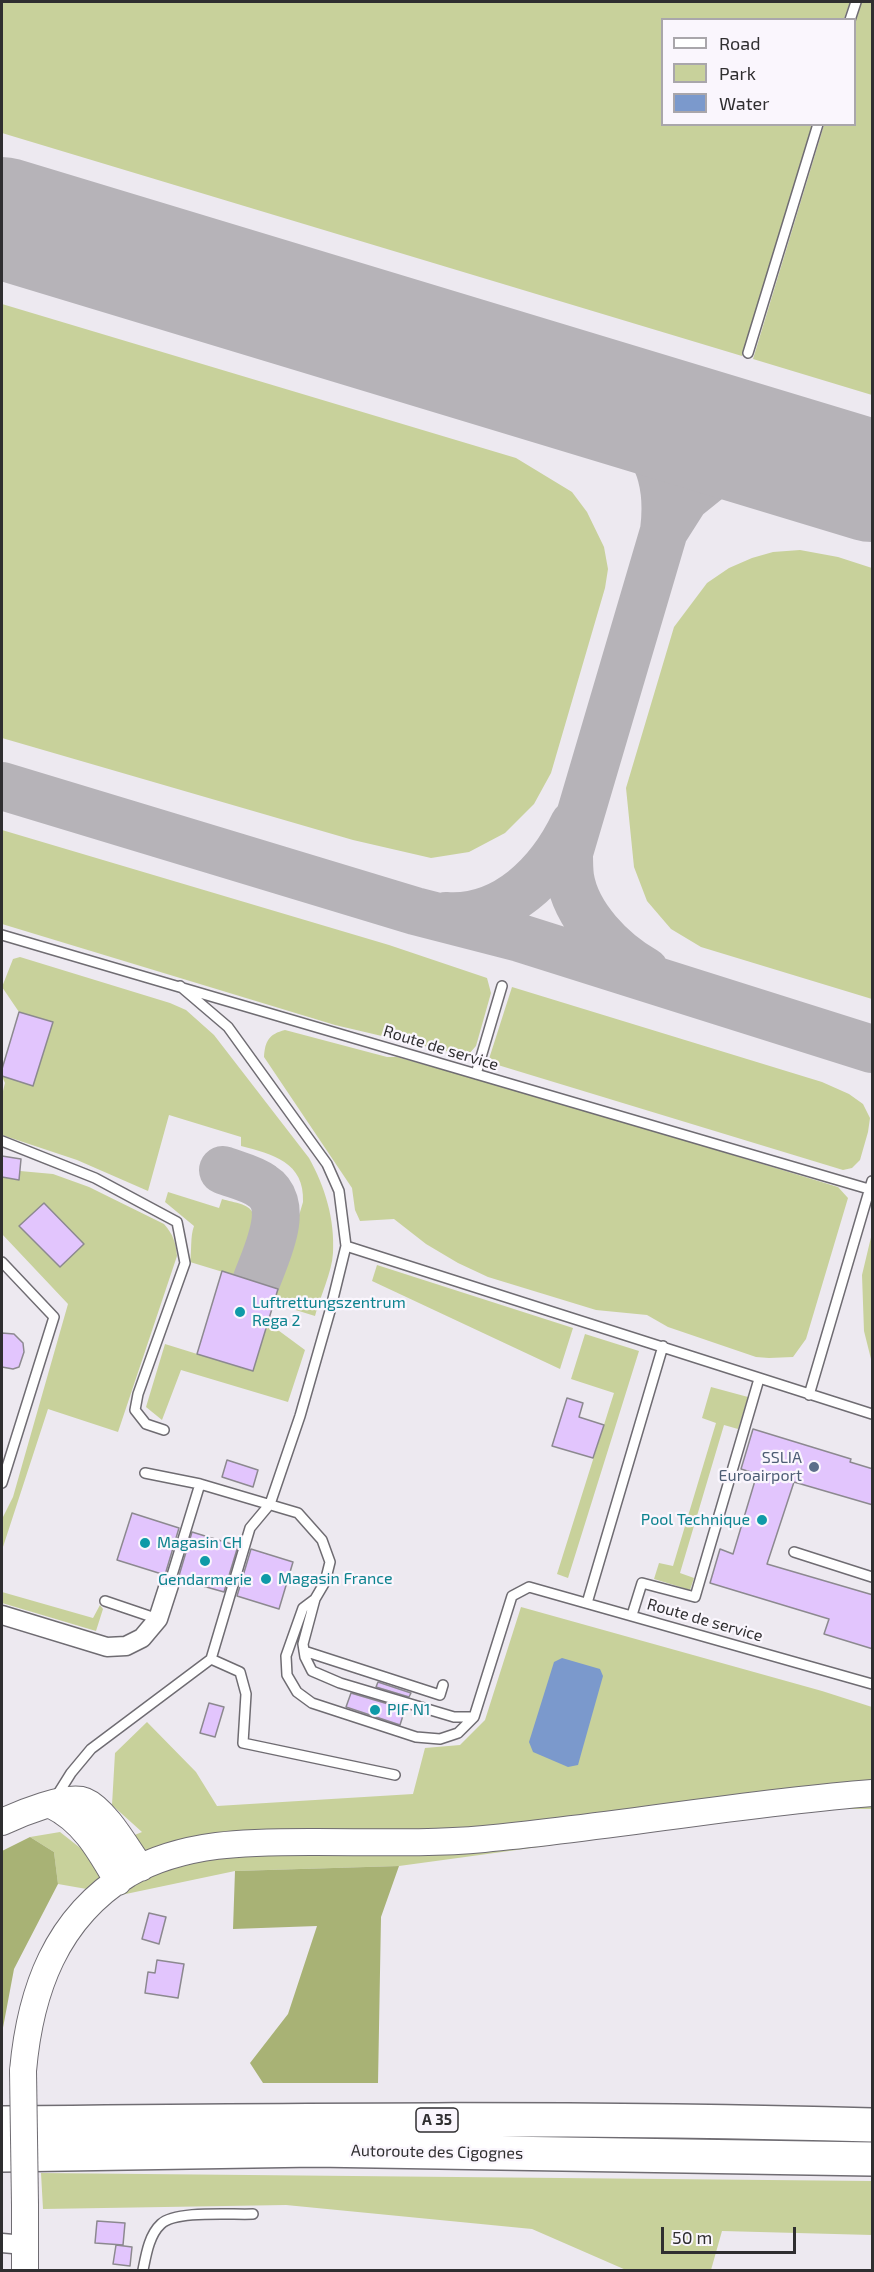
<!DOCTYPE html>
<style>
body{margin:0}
#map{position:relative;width:874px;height:2272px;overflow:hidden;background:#ede9f0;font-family:"Exo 2",sans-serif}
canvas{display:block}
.frame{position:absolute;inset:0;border:3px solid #2f2e30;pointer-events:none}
.legend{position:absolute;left:661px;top:18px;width:195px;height:108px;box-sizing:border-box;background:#faf6fd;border:2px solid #a9a6ab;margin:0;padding:8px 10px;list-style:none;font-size:18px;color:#2f2e30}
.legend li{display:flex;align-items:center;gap:12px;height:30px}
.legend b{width:30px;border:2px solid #a9a6ab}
.scale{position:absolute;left:661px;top:2227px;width:135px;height:27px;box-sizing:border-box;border:3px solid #2f2e30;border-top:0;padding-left:8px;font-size:18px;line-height:21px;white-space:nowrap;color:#2f2e30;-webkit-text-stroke:4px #faf6fd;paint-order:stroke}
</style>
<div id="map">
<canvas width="874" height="2272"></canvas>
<div class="frame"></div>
<ul class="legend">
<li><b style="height:8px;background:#fff"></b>Road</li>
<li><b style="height:16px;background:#c8d19b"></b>Park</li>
<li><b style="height:16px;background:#7b99cc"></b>Water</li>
</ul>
<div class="scale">50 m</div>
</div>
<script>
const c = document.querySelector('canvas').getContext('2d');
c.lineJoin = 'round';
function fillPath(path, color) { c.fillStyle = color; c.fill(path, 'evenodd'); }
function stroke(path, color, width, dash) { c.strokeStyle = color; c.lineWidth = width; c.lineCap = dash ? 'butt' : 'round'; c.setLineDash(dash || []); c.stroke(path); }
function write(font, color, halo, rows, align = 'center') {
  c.font = font + ' "Exo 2",sans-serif'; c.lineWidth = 4.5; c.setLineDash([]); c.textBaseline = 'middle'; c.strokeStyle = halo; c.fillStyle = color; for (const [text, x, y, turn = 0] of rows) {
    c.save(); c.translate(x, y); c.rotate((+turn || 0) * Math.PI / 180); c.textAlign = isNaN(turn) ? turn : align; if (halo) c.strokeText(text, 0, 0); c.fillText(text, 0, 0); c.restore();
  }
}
const green = new Path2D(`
 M 2,2 L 850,2 L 844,19 L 662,20 L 662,124 L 812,125 L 742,356 L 2,133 Z
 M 861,2 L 872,2 L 872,395 L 753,359 L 824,125 L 854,124 L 855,24 Z
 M 2,304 L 516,458 L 572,492 L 587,512 L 604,547 L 608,569 L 605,588 L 551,773 L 534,804 L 505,833 L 469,852 L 431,858 L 353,840 L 2,738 Z
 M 800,550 L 838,557 L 872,568 L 872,999 L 701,947 L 671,929 L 647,901 L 634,867 L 626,788 L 674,627 L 707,583 L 729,568 L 752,558 L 773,552 Z
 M 2,830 L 389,945 L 487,978 L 491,993 L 476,1046 L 467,1056 L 335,1025 L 2,924 Z
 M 20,957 L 170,1003 L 186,1010 L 214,1035 L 309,1158 C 325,1187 335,1219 333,1253 C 332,1272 320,1297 315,1316 L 273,1303 L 303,1202 C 305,1162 272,1154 241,1146 L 241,1137 L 169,1115 L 148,1191 L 77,1160 L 2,1135 L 2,1091 L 3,1091 L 5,1083 L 2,1076 L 33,1085 L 53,1022 L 19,1012 L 2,987 L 13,959 Z
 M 512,987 L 822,1082 L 849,1094 L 863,1104 L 870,1118 L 868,1132 L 860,1160 L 852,1168 L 843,1170 L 488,1062 Z
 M 285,1030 L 387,1057 L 397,1057 L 559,1102 L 838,1187 L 848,1198 L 806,1339 L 793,1357 L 769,1358 L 756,1357 L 668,1327 L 647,1315 L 596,1310 L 488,1277 L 458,1263 L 426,1244 L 394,1219 L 360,1221 L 355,1210 L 352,1188 L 264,1057 C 265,1041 269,1034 285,1030 Z
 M 20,1171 L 53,1174 L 89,1187 L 164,1224 C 173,1234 176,1243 177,1256 L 118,1432 L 48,1409 L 2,1550 L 2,1519 L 13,1497 L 68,1304 L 2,1234 L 2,1177 L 18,1180 Z
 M 168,1192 L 219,1208 L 222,1199 C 234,1203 252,1203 254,1217 L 236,1276 L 190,1262 C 192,1250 190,1237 194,1226 L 165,1202 Z
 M 872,1233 L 872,1363 L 864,1331 L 862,1275 Z
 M 377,1265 L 573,1328 L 560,1369 L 372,1281 Z
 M 267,1322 L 305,1350 L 288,1402 L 181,1370 L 162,1420 L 146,1407 L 165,1344 L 252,1371 Z
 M 585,1334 L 639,1351 L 568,1578 L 557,1574 L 614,1393 L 571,1379 Z
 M 711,1387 L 748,1397 L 738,1429 L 724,1425 L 680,1573 L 694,1578 L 690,1590 L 654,1579 L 659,1563 L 673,1566 L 716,1423 L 702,1418 Z
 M 2,1592 L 93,1618 L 100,1605 L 103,1609 L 96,1631 L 2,1603 Z
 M 521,1607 L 822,1691 L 872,1707 L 872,1809 L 818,1809 L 399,1866 L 235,1871 L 121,1895 L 58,1884 L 54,1852 L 30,1837 L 60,1832 L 88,1854 L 142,1832 L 112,1805 L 115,1753 L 147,1722 L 196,1772 L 217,1806 L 413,1794 L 425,1748 L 460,1745 L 485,1720 Z
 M 41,2173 L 872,2181 L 872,2235 L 722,2231 L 711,2270 L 626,2270 L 532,2229 L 286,2205 L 43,2209 Z`);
const forest = new Path2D(`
 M 30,1837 L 54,1852 L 58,1884 L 14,1969 L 2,2033 L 2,1851 Z
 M 399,1866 L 381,1917 L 378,2083 L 263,2083 L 250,2063 L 288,2014 L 317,1926 L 233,1929 L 235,1871 Z`);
const water = new Path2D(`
 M 562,1658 L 600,1669 L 603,1676 L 578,1765 L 568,1767 L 533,1752 L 529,1742 L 554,1662 Z`);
const taxiway = new Path2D(`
 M 583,394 C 643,427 673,460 664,531 L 569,853 C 569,861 569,869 570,877 C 576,916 612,952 645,971
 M 664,531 L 685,498 L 711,477 L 740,463 L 775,460 L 813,463
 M 2,786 L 415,911 L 520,938 L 872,1049
 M 446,916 C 505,920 550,874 574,824
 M 223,1170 C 236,1175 251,1178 262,1186 C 292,1205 265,1257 256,1282`);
const runway = new Path2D(`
 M 2,218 L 872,481`);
const building = new Path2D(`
 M 19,1012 L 53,1022 L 33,1086 L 2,1076 L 2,1069 Z
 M 2,1156 L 21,1159 L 19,1180 L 2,1177 Z
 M 44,1203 L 84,1244 L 60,1267 L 19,1226 Z
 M 222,1271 L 278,1289 L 253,1371 L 197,1354 Z
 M 2,1333 L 14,1334 L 23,1343 L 24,1352 L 19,1367 L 13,1369 L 2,1367 Z
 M 567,1398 L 583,1403 L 579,1417 L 604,1425 L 593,1458 L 552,1446 Z
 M 753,1429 L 851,1459 L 850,1462 L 873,1469 L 873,1505 L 794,1482 L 767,1564 L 873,1595 L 873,1649 L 824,1634 L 829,1619 L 710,1583 L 720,1549 L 733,1554 L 757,1474 L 741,1469 Z
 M 227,1460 L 258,1470 L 253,1487 L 222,1477 Z
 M 132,1513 L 179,1528 L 165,1575 L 117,1560 Z
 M 192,1532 L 238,1546 L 224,1592 L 178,1579 Z
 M 251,1549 L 293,1562 L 279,1609 L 237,1596 Z
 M 378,1682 L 411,1693 L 409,1697 L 376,1687 Z
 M 351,1693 L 405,1709 L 400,1725 L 346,1707 Z
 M 209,1703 L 224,1707 L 215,1737 L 200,1733 Z
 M 149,1913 L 166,1917 L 159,1944 L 142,1939 Z
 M 157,1960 L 184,1964 L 178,1998 L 145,1993 L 148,1972 L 155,1973 Z
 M 97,2221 L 125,2223 L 123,2245 L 95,2243 Z
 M 116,2245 L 132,2247 L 130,2266 L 113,2264 Z`);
const lane = new Path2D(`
 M 850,20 L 856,2
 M 748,353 L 818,124
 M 2,935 L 872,1190
 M 476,1074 L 502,986
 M 2,1141 L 95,1178 L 177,1222 L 185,1263 L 138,1394 L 135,1410 L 146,1424 L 164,1430
 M 346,1246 L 872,1414
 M 2,1262 L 54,1317 L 2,1483
 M 809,1395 L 872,1181
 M 145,1473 L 200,1484
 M 794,1552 L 872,1577
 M 169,1585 L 200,1484 L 298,1513 L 322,1540 L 330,1562 L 325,1582 L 315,1599 L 303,1608 L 286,1656 L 287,1675 L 297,1692 L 312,1703 L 416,1737 L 440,1739 L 458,1733 L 474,1717 L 512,1596 L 529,1587 L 872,1684
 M 315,1599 L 303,1644 L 305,1657 L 312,1671 L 340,1683 L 454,1717 L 474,1717
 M 105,1601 L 158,1619
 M 587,1603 L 663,1346
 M 632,1615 L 642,1583 L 695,1597 L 759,1379
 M 304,1651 L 440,1695 L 443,1685
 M 211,1659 L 240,1672 L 246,1694 L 243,1743 L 395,1775
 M 56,1797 L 71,1773 L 91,1749 L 211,1659 L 250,1528 L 270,1504 L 300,1416 L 330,1311 L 346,1246 L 339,1191 L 327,1164 L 228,1027 L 180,986
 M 143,2270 C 146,2255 149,2235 161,2224 C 176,2210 232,2215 253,2214`);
const street = new Path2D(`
 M 2,1615 L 107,1647 L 126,1646 L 142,1638 L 158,1619 L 169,1585
 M 2,2243 L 24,2245`);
const secondary = new Path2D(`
 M 51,1805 C 84,1821 100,1851 118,1882
 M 2,1822 C 19,1814 67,1794 85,1801 C 105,1809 128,1850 141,1868
 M 23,2071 C 30,1991 56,1918 128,1874 C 185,1841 253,1842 316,1842 C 372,1842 429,1844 484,1839 C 614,1827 742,1803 872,1793
 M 25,2205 L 25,2270`);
const highway = new Path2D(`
 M 2,2123 C 292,2120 582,2117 872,2125
 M 2,2155 L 315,2150 L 872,2159`);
const secondaryBridge = new Path2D(`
 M 23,2071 L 25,2205`);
const markers = [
 [240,1312,6,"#0f9aa8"],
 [814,1467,6,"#5c6f8a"],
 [762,1520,6,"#0f9aa8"],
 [145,1543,6,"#0f9aa8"],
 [205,1561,6,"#0f9aa8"],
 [266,1579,6,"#0f9aa8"],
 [375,1710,6,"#0f9aa8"]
];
const shields = [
 [437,2120,42]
];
const shieldNames = [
 ["A 35",437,2120]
];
const streetNames = [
 ["Route de service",441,1048,17],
 ["Route de service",705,1620,16],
 ["Autoroute des Cigognes",437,2152,1]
];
const cultureNames = [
 ["Luftrettungszentrum",252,1303],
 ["Rega 2",252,1321],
 ["Pool Technique",750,1520,"right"],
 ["Magasin CH",157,1543],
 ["Magasin France",278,1579],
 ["Gendarmerie",205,1580,"center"],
 ["PIF N1",387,1710]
];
const serviceNames = [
 ["SSLIA",802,1458],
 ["Euroairport",802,1476]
];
fillPath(green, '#c8d19b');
fillPath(forest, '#a8b275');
fillPath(water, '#7b99cc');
stroke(taxiway, '#b6b3b8', 48);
stroke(runway, '#b6b3b8', 122);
fillPath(building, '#e2c5fd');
stroke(building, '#8c898f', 1.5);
stroke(lane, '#6f6c72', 12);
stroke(street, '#6f6c72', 21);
stroke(secondary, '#6f6c72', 28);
stroke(highway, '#6f6c72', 36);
stroke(lane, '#fff', 9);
stroke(street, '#fff', 18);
stroke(secondary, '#fff', 26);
stroke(highway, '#fff', 33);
stroke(secondaryBridge, '#6f6c72', 28, []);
stroke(secondaryBridge, '#fff', 26);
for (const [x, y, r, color] of markers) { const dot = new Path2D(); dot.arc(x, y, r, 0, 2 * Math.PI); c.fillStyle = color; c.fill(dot); stroke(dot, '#faf6fd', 2); }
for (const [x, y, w] of shields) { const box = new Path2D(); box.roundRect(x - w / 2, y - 12, w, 24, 4.5); c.fillStyle = '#faf6fd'; c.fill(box); stroke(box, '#2f2e30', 1.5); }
write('bold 15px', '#2f2e30', null, shieldNames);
write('16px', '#2f2e30', '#faf6fd', streetNames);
write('16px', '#0d838f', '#faf6fd', cultureNames, 'left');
write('16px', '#4e5e75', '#faf6fd', serviceNames, 'right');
</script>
